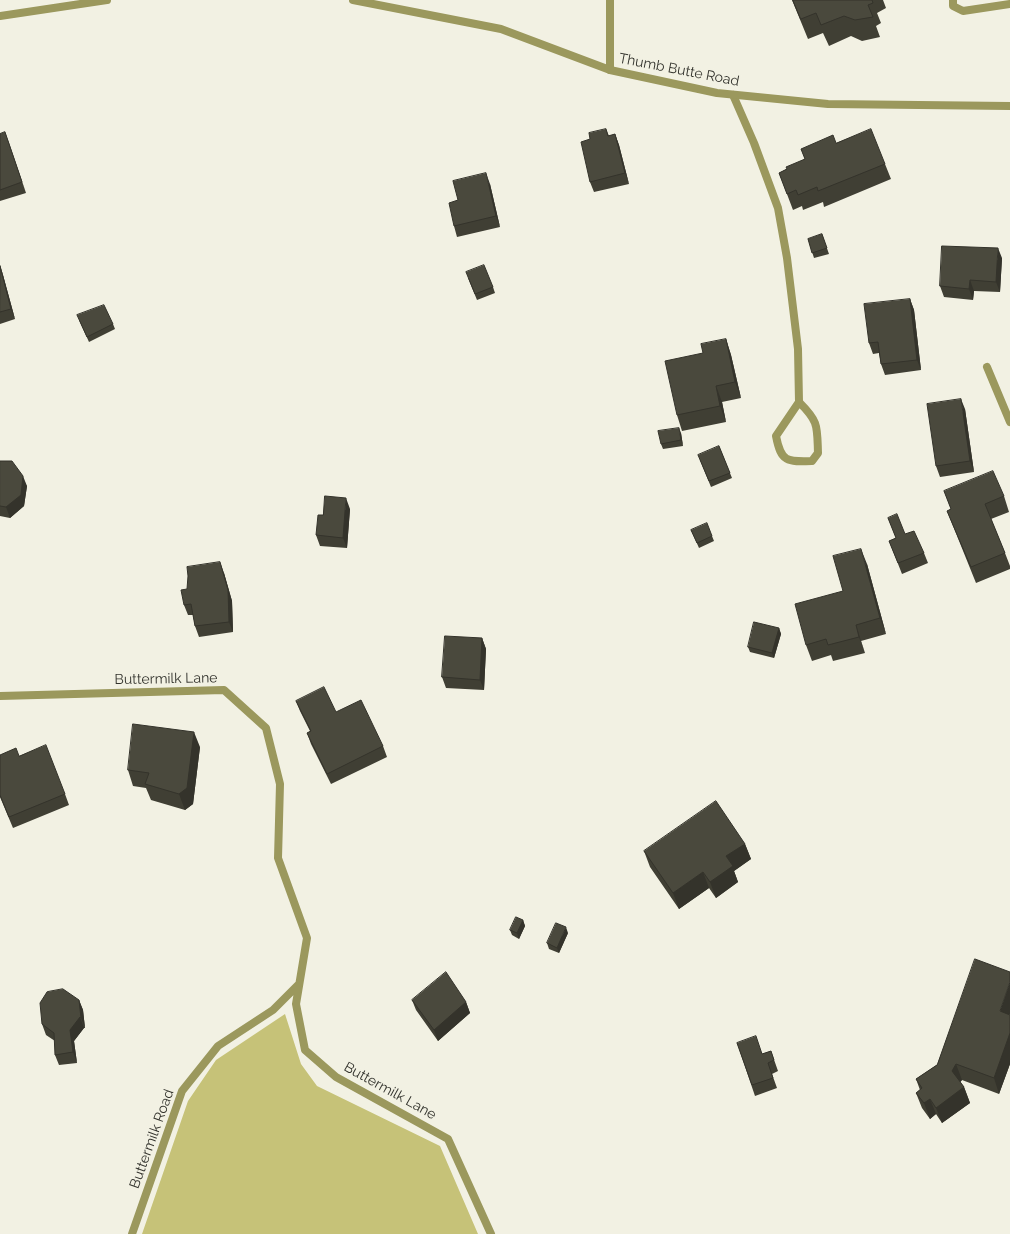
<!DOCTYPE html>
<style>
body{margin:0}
canvas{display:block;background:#f2f1e3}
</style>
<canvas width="1010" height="1234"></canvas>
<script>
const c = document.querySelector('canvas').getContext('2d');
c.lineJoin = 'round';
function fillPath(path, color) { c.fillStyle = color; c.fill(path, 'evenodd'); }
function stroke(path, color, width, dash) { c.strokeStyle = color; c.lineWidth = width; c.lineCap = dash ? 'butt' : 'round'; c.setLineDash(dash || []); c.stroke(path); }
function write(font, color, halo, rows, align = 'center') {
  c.font = font + ' Raleway,sans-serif'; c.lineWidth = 4; c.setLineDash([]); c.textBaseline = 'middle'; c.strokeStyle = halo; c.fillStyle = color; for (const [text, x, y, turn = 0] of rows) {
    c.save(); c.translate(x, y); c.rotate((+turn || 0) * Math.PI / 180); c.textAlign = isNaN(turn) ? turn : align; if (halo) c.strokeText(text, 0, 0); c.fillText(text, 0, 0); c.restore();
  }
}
const green = new Path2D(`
 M 285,1014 L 301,1064 L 317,1086 L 440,1146 L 478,1234 L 142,1234 L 188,1101 L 216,1060 Z`);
const service = new Path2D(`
 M 953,0 L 953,6 L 963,11 L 1010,4
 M 733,95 L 754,143 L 778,208 L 787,258 L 798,349 L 799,402 L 776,436 C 781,462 787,462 812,461 L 818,453 C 817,426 819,422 799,402`);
const minor = new Path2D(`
 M 0,16 L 107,0
 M 610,70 L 610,0
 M 987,367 L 1010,422
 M 0,696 L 224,690 L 266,728 L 280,784 L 278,858 L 307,938 L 296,1004 L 305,1050 L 336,1077 L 448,1139 L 491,1234
 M 132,1234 L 182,1091 L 218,1046 L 273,1010 L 299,984`);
const tertiary = new Path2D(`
 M 353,0 L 501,29 L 610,70 L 717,93 L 828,104 L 1010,106`);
const wall = new Path2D(`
 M 792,0 L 883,0 L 886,8 L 877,13 L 881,23 L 876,26 L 880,37 L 862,41 L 851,36 L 829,46 L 823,33 L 808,39 Z
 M 606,129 L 609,136 L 615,134 L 619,145 L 629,184 L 594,192 L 590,182 L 590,139 Z
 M 5,132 L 26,193 L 0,201 L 0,134 Z
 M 836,143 L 885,164 L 891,179 L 824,207 L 823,202 L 803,210 L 802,206 L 793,210 L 779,173 L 805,159 L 801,149 Z
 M 490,184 L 500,227 L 457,237 L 454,226 L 458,200 Z
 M 822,234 L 829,254 L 814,258 L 808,239 Z
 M 1002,258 L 1000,292 L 974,291 L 973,300 L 944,297 L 940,286 Z
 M 0,265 L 3,275 L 15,319 L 0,324 Z
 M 468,278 L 493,287 L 495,293 L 477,300 Z
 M 910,299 L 914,310 L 921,370 L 885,375 L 881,364 L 879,353 L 873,354 L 869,343 Z
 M 79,320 L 113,324 L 115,329 L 89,342 Z
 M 726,339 L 731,355 L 741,398 L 722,402 L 726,422 L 682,431 L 677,415 L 703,353 Z
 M 965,409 L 974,472 L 940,477 L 936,466 Z
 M 681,433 L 683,446 L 663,449 L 661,444 Z
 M 719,446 L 732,478 L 711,487 L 700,460 Z
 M 0,461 L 27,486 L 24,506 L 10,518 L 0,516 Z
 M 944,491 L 1004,496 L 1009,512 L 991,519 L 1005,553 L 1010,566 L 1010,569 L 976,583 L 953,526 L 947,511 L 951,509 Z
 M 350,509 L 347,548 L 320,546 L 316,535 L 323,515 Z
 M 888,518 L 924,553 L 928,563 L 902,574 L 889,541 L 896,538 Z
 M 691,530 L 712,536 L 714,541 L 699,548 Z
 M 867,564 L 886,634 L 861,641 L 865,653 L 833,661 L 831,655 L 812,661 L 806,645 L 843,591 Z
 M 224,573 L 232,601 L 233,632 L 199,637 L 195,626 L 193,615 L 188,615 L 184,605 L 187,589 Z
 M 779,628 L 781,634 L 774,658 L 750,652 L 748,647 Z
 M 482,638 L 486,649 L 484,690 L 446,688 L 442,677 Z
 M 296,701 L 336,712 L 383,746 L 387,757 L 331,784 L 311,744 L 307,733 L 310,731 L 300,711 Z
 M 200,747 L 193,804 L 185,810 L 151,800 L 146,788 L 133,786 L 128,770 Z
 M 0,755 L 19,756 L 65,794 L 69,805 L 13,828 L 0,797 Z
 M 745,844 L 751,859 L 734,871 L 738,882 L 716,898 L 709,888 L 679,909 L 650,867 L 644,851 Z
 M 523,920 L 525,926 L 519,939 L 512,935 L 510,930 Z
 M 568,933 L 559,953 L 549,949 L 547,943 Z
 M 79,1000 L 83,1010 L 85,1028 L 84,1028 L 74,1041 L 77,1063 L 59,1065 L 55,1055 L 55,1041 L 46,1035 L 42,1024 Z
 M 412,1000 L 466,1002 L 470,1013 L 438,1041 L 416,1010 Z
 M 1010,1015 L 1010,1064 L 999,1094 L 962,1080 L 960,1082 L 964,1087 L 970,1103 L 942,1123 L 936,1114 L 930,1119 L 922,1108 L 916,1093 L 920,1090 L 916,1079 Z
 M 737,1043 L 762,1054 L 771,1051 L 778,1071 L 772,1074 L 777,1088 L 755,1096 Z`);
const shadedWall = new Path2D(`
 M 5,132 L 9,143 L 26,193 L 22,182 Z
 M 615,134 L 619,145 L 629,184 L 625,173 Z
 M 486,173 L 490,184 L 500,227 L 496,216 Z
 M 998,248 L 1002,258 L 1000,292 L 996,282 Z
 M 0,265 L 3,275 L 15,319 L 11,309 Z
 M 970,280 L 974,291 L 973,300 L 969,289 Z
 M 910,299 L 914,310 L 921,370 L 917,360 Z
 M 726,339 L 731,355 L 741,398 L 735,382 Z
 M 716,386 L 722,402 L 726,422 L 720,406 Z
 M 961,399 L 965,409 L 974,472 L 970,461 Z
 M 679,428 L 681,433 L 683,446 L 681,440 Z
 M 23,476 L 27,486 L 24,506 L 10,518 L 6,507 Z
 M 346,498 L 350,509 L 347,548 L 343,538 Z
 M 861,549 L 867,564 L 886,634 L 880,618 Z
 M 220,562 L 224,573 L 232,601 L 233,632 L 229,622 Z
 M 856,625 L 861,641 L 865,653 L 859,637 Z
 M 779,628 L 781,634 L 774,658 L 772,653 Z
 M 482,638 L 486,649 L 484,690 L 480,680 Z
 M 194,732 L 200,747 L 193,804 L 185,810 L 179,794 Z
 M 745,844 L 751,859 L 734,871 L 738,882 L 716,898 L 710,882 L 726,856 Z
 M 703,872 L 709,888 L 679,909 L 673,893 Z
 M 523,920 L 525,926 L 519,939 L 517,933 Z
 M 566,927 L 568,933 L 559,953 L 557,948 Z
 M 1010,982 L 1010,1014 L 1006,1027 L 1000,1011 Z
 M 79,1000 L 83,1010 L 85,1028 L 81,1018 Z
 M 466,1002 L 470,1013 L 438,1041 L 434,1030 Z
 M 80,1017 L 84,1028 L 74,1041 L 77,1063 L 73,1052 L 70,1030 Z
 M 1010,1033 L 1010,1064 L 999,1094 L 994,1078 Z
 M 956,1064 L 962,1080 L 957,1086 L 952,1071 Z
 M 964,1087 L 970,1103 L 942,1123 L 936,1108 Z
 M 930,1099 L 936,1114 L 930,1119 L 924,1103 Z`);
const building = new Path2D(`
 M 793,0 L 872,0 L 873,3 L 868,5 L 873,17 L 855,20 L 844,16 L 821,25 L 816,13 L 801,19 Z
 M 606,129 L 608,136 L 615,134 L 625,173 L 590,182 L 581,142 L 590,139 L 589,133 Z
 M 871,129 L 885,164 L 818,191 L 817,187 L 798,195 L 796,190 L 787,194 L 779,173 L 787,169 L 786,167 L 805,159 L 801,149 L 833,135 L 836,143 Z
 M 5,132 L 22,182 L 0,190 L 0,134 Z
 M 486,173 L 496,216 L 454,226 L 449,203 L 458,200 L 453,181 Z
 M 822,234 L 827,248 L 812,253 L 808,239 Z
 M 942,246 L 998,248 L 996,282 L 970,280 L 969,289 L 940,286 Z
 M 484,265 L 493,287 L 475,294 L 466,272 Z
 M 0,266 L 11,309 L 0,312 Z
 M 910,299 L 917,360 L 881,364 L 878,342 L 869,343 L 864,304 Z
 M 104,305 L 113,324 L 87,337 L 77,315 Z
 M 726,339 L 735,382 L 716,386 L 720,406 L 677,415 L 665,361 L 703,353 L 701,344 Z
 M 961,399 L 970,461 L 936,466 L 927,404 Z
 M 679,428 L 681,440 L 661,444 L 658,431 Z
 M 719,446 L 730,473 L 709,481 L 698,455 Z
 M 0,461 L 12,461 L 23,476 L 21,495 L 6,507 L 0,506 Z
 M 993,471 L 1004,496 L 985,504 L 1005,553 L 971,567 L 947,511 L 951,509 L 944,491 Z
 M 325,496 L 346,498 L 343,538 L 316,535 L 318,515 L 323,515 Z
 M 897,514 L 905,534 L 914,531 L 924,553 L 898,563 L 889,541 L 896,538 L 888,518 Z
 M 707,523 L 712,536 L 697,543 L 691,530 Z
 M 861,549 L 880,618 L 856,625 L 859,637 L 828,645 L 826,639 L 806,645 L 795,604 L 843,591 L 833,556 Z
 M 220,562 L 228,590 L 229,622 L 195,626 L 191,604 L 184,605 L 181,590 L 187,589 L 188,576 L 187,567 Z
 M 754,622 L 779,628 L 772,653 L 748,647 Z
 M 445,636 L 482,638 L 480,680 L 442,677 Z
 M 324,687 L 336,712 L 361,700 L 383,746 L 327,774 L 307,733 L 311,731 L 296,701 Z
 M 133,724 L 194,732 L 187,788 L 179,794 L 145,784 L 149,773 L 128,770 Z
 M 46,745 L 65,794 L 9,817 L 0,795 L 0,755 L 16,748 L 19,756 Z
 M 716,801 L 745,844 L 726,856 L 733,866 L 710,882 L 703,872 L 673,893 L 644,851 Z
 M 516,917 L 523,920 L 517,933 L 510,930 Z
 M 556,923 L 566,927 L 557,948 L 547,943 Z
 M 975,959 L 1010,972 L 1010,982 L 1000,1011 L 1010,1015 L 1010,1033 L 994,1078 L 956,1064 L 952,1071 L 964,1087 L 936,1108 L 930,1099 L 924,1103 L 916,1093 L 922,1088 L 916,1079 L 937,1065 Z
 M 446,972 L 466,1002 L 434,1030 L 412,1000 Z
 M 63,989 L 79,1000 L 81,1018 L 80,1017 L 70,1030 L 73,1052 L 55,1055 L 54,1033 L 42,1024 L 40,1003 L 47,992 Z
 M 756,1036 L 762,1054 L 771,1051 L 774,1060 L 768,1063 L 773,1078 L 752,1085 L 737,1043 Z`);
const streetNames = [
 ["Thumb Butte Road",679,70,11],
 ["Buttermilk Lane",166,679,-1],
 ["Buttermilk Lane",390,1091,29],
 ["Buttermilk Road",152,1139,-70]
];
fillPath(green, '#c6c278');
stroke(service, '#9b985d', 8);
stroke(minor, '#9b985d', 8);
stroke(tertiary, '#9b985d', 8);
fillPath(wall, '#403f34');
fillPath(shadedWall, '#34332b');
fillPath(building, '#4a493d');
stroke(building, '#34332b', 1);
write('14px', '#32322c', '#f2f1e3', streetNames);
</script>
